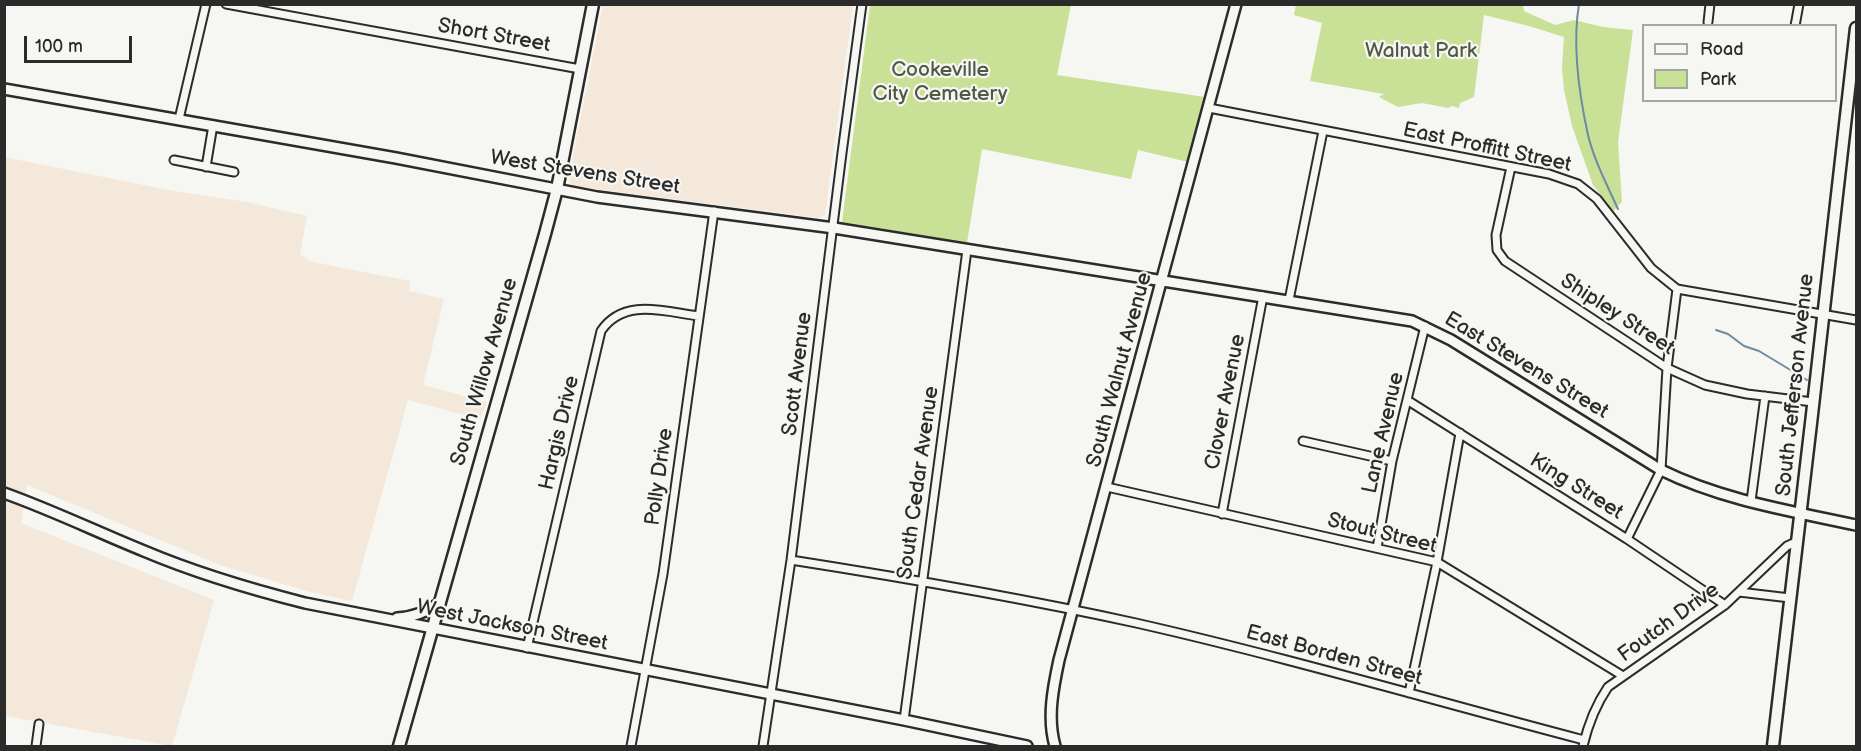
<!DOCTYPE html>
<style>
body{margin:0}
#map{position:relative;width:1861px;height:751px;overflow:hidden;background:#f6f6f2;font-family:"Balsamiq Sans",sans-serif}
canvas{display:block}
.frame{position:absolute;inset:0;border:6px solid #2b2b2b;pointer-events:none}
.legend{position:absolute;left:1642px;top:24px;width:195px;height:78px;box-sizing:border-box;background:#f6f6f2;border:2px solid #a5a5a2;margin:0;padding:8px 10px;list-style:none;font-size:18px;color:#2b2b2b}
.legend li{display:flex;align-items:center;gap:12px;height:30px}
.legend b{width:30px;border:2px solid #a5a5a2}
.scale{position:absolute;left:24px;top:36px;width:108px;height:27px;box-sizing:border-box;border:3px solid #2b2b2b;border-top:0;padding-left:8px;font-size:18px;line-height:21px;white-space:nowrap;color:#2b2b2b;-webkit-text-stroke:4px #f6f6f2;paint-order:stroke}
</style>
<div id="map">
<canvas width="1861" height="751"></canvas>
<div class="frame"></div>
<ul class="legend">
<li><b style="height:8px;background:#f6f6f2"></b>Road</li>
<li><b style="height:16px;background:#c9e196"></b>Park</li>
</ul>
<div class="scale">100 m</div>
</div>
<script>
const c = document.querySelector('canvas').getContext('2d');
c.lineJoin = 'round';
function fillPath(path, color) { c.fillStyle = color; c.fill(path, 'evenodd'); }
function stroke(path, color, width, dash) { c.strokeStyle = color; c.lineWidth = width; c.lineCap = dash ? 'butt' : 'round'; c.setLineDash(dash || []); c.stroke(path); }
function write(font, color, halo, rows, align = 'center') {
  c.font = font + ' "Balsamiq Sans",sans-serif'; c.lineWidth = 4.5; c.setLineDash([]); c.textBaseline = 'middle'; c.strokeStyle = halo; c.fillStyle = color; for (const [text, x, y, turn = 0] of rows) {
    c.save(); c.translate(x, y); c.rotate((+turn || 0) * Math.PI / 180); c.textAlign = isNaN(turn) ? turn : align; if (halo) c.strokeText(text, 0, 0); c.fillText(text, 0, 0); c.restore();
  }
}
const built = new Path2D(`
 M 603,5 L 853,5 L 825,215 L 820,218 L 573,186 L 569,182 L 570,171 Z
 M 4,157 L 168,190 L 247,202 L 307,216 L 300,254 L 312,262 L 410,281 L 409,291 L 444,299 L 423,385 L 487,402 L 480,419 L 408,400 L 352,601 L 310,592 L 220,565 L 27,485 L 21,523 L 214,600 L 172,746 L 5,716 Z`);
const green = new Path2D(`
 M 1296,4 L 1523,5 L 1524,11 L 1555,25 L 1574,20 L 1603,27 L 1633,30 L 1618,142 L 1622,202 L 1613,211 L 1593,185 L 1572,126 L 1564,90 L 1562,67 L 1564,37 L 1529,26 L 1484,15 L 1474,97 L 1460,103 L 1459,108 L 1452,106 L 1448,108 L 1422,103 L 1398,107 L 1379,97 L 1384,94 L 1310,81 L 1322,23 L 1294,15 Z
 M 870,5 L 1071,5 L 1057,75 L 1205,97 L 1188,162 L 1138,150 L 1131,179 L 982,149 L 967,243 L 842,222 Z`);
const stream = new Path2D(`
 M 1579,4 C 1572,46 1579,94 1588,135 C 1594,160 1607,185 1618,209
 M 1716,330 L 1728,334 L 1744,346 L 1759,351 L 1807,380`);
const minor = new Path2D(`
 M 226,4 L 580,69
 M 1708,22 L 1710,4
 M 1795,26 L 1799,4
 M 1209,108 L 1549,174 L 1578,184 L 1597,199 L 1651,268 L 1677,289 L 1856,320
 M 179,119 L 206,4
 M 174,160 L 234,172
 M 206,167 L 213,125
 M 1511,167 L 1496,235 L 1497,250 L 1505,261 L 1667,368 L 1705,385 L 1747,394 L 1813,402
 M 1289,300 L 1323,131
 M 1407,400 L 1627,539 L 1725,605
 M 1303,441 L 1392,461
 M 1107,487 L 1437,562 L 1623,676
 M 1751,501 L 1765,396
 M 1222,514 L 1263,296
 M 1627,539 L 1661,470 L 1667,368 L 1677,289
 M 1377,548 L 1392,461 L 1425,326
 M 791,560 C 906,578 1022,598 1136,623 C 1286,657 1435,701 1584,740
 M 1739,592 L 1790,598
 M 527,648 L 601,331 C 624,297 665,312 699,316
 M 1409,693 L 1437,562 L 1460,433
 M 904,720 L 967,250
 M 36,746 L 39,724
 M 631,746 L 663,574 L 714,211
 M 763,746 L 791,560 L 842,153 L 862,4
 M 1583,746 C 1588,725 1595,706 1608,687 L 1725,605 L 1787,546 L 1798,541`);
const tertiary = new Path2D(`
 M 4,89 L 396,158 L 597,197 L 834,228 L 1412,321 L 1451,340 L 1661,470 C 1722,500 1791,511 1856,525
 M 4,493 C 52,510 97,532 144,551 C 196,573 250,589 305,603 L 904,720 L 1027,746
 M 397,618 C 414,617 425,612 440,603
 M 1055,746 C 1047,718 1053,688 1059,660 L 1236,4`);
const secondary = new Path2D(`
 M 399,746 L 545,234 L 557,189 L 593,4`);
const primary = new Path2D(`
 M 1773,746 C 1801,507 1830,267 1856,28`);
const streetNames = [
 ["Short Street",494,36,10],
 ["East Proffitt Street",1487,148,12],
 ["West Stevens Street",585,173,9],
 ["Shipley Street",1617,315,33],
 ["East Stevens Street",1526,366,31],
 ["South Walnut Avenue",1120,370,-75],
 ["South Willow Avenue",485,372,-74],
 ["Scott Avenue",798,374,-83],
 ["South Jefferson Avenue",1796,385,-84],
 ["Clover Avenue",1226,402,-79],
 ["Hargis Drive",560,433,-77],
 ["Lane Avenue",1384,433,-77],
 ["Polly Drive",660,477,-82],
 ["South Cedar Avenue",919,483,-82],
 ["King Street",1576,487,32],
 ["Stout Street",1382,534,14],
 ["Foutch Drive",1669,623,-36],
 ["West Jackson Street",512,626,11],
 ["East Borden Street",1334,656,15]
];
const parkNames = [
 ["Walnut Park",1421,52],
 ["Cookeville",940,71],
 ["City Cemetery",940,95]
];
fillPath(built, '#f4e8da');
fillPath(green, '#c9e196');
stroke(stream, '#6e89a4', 2);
stroke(minor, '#2b2b2b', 11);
stroke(tertiary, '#2b2b2b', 14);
stroke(secondary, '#2b2b2b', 15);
stroke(primary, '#2b2b2b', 15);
stroke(minor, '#f6f6f2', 7);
stroke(tertiary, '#f6f6f2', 9);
stroke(secondary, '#f6f6f2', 10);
stroke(primary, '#f6f6f2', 10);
write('21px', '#2b2b2b', '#f6f6f2', streetNames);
write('21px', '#525846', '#f6f6f2', parkNames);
</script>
